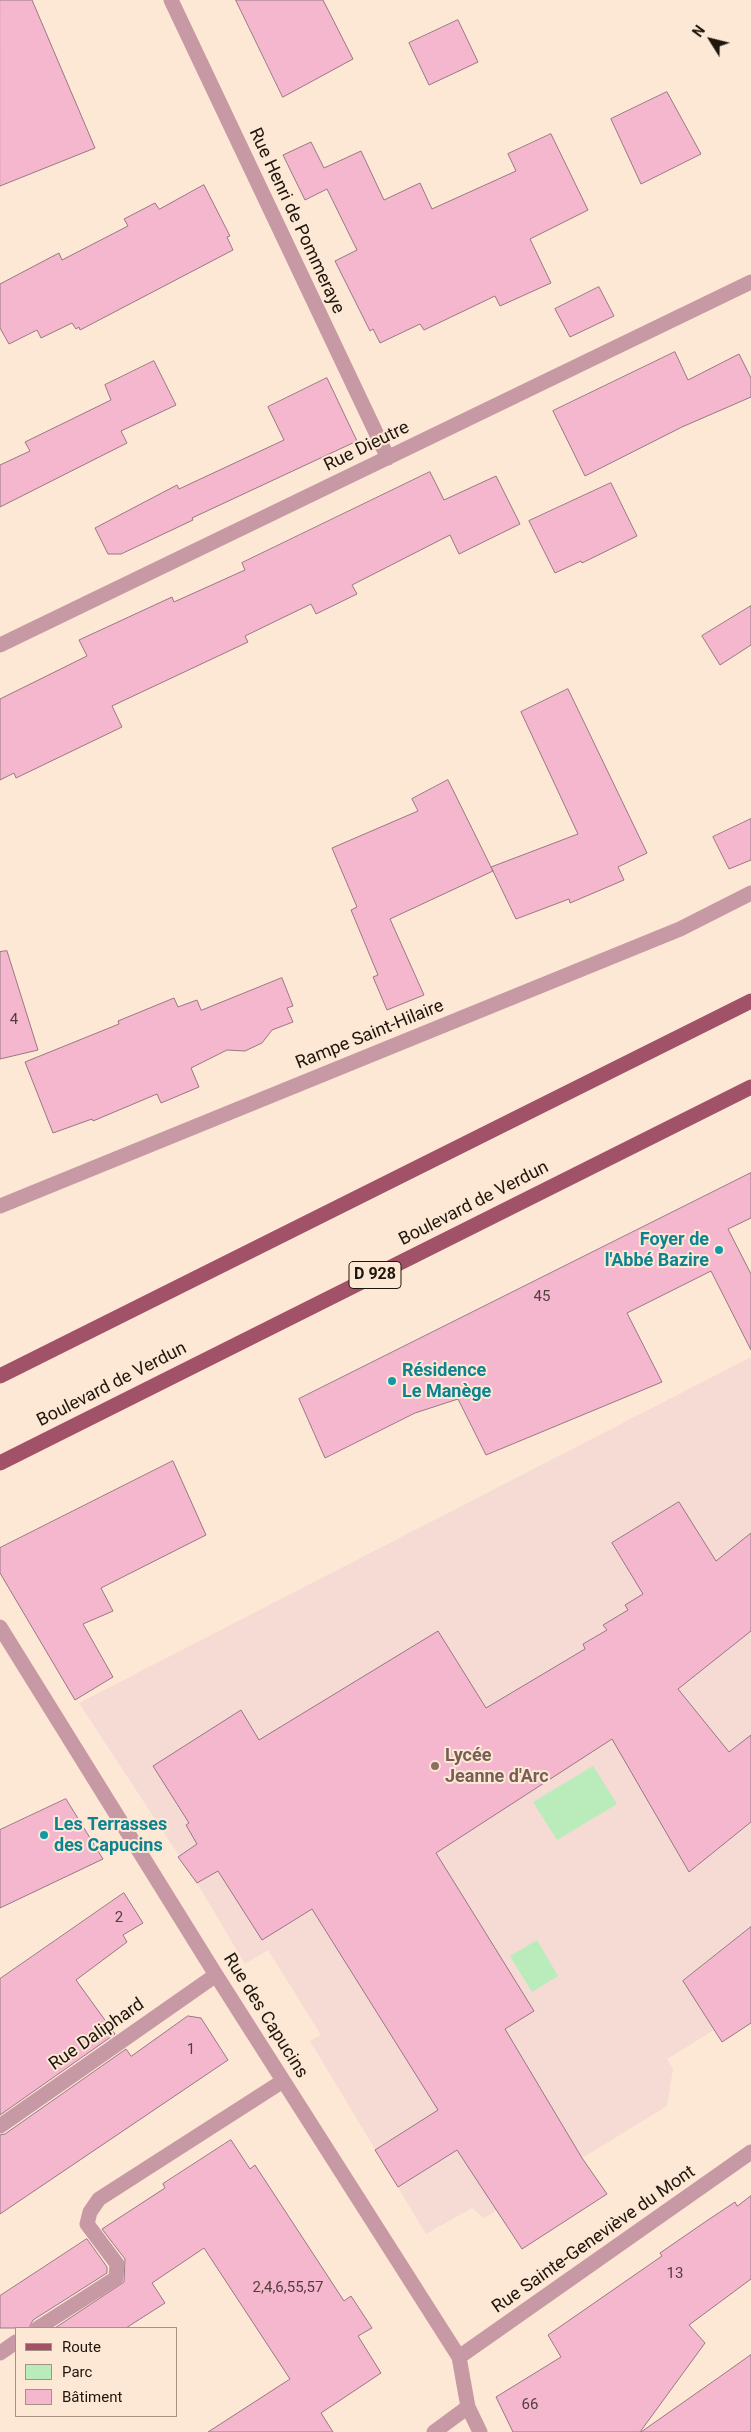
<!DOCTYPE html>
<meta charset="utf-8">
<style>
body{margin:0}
#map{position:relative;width:751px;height:2432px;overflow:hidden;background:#fde7d5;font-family:Roboto,sans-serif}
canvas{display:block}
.legend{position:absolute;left:15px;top:2327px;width:162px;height:90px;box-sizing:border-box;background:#fde7d5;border:1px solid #a49385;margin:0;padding:6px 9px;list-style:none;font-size:15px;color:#1f160d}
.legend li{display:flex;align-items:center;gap:10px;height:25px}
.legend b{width:25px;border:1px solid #a49385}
.north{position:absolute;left:686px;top:15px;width:50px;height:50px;-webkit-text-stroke:4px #fde7d5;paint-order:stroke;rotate:306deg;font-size:14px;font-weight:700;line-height:20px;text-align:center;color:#1f160d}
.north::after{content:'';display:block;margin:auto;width:18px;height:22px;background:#1f160d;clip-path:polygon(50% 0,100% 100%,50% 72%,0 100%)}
</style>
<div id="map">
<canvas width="751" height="2432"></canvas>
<ul class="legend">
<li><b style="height:6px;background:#a15269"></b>Route</li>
<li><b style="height:14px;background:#baecbb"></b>Parc</li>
<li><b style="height:14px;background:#f5b7ce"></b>Bâtiment</li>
</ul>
<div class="north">N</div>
</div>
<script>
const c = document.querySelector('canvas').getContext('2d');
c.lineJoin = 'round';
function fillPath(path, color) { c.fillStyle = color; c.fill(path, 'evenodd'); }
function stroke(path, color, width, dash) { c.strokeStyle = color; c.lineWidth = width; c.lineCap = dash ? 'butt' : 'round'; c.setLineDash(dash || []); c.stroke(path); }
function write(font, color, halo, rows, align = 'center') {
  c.font = font + ' Roboto,sans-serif'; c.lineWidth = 4; c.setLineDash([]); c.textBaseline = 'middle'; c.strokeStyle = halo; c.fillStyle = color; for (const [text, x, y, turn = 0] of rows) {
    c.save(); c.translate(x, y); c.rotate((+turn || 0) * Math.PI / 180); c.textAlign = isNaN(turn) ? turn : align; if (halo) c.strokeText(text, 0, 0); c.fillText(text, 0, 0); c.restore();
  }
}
const education = new Path2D(`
 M 751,1357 L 751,2023 L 722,2042 L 714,2030 L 667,2059 L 673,2069 L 667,2106 L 484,2218 L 472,2208 L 426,2234 L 310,2041 L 321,2035 L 268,1950 L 245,1964 L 197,1883 L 79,1703 Z`);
const green = new Path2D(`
 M 593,1766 L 617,1804 L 557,1840 L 533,1802 Z
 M 537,1940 L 558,1976 L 532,1992 L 510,1956 Z`);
const building = new Path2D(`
 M 0,0 L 32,0 L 95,148 L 0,186 Z
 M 236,0 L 323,0 L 353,59 L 283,97 Z
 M 458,20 L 478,62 L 429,85 L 409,43 Z
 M 667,92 L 701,154 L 641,184 L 611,119 Z
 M 551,134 L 588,210 L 530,239 L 551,283 L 500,306 L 495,296 L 424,330 L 420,324 L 380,343 L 373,329 L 370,331 L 335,261 L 357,250 L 327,189 L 305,200 L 283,155 L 311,142 L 324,168 L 361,151 L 384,200 L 420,183 L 432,209 L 516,171 L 508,154 Z
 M 204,185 L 230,236 L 227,237 L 233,250 L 80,330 L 79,327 L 76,329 L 72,323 L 41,338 L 37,330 L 9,344 L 0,328 L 0,284 L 59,253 L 62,260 L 128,226 L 124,219 L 155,203 L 159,209 Z
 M 599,287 L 614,316 L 570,337 L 555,309 Z
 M 675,352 L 688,380 L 739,354 L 751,378 L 751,397 L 682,427 L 585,476 L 553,411 Z
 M 154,361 L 176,405 L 121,431 L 127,443 L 0,507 L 0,465 L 30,451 L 25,442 L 111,400 L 105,385 Z
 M 327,378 L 357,441 L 192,518 L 193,520 L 121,554 L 108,554 L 95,528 L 177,485 L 179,489 L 284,440 L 268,407 Z
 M 430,472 L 444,500 L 496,476 L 520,524 L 459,554 L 450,535 L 352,585 L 357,594 L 316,614 L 311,604 L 245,636 L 248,642 L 112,706 L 122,727 L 16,778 L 14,773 L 0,780 L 0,699 L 87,656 L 79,640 L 172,597 L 174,602 L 245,570 L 242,563 Z
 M 611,483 L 637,536 L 582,563 L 581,561 L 555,573 L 529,521 Z
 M 751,606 L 751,645 L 720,665 L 702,636 Z
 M 568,689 L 647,853 L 618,867 L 624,880 L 570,903 L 569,899 L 516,919 L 491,867 L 578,834 L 521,712 Z
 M 448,780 L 493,871 L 390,919 L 424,995 L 387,1010 L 373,977 L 378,975 L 351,910 L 357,907 L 332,848 L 418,811 L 412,799 Z
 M 751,819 L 751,860 L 729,869 L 713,837 Z
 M 7,951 L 38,1050 L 0,1059 L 0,952 Z
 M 282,978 L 293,1006 L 287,1008 L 293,1022 L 272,1030 L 262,1043 L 245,1051 L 227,1050 L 191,1068 L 199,1087 L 161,1103 L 157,1094 L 93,1121 L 92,1119 L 53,1133 L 25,1062 L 119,1024 L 118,1021 L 174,998 L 178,1007 L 197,1000 L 201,1010 Z
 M 751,1173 L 751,1218 L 728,1229 L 751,1274 L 751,1350 L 711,1271 L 627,1313 L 662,1382 L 486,1455 L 458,1399 L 415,1413 L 325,1458 L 299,1399 Z
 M 173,1461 L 206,1535 L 101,1588 L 113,1611 L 83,1624 L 113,1677 L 75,1700 L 0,1573 L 0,1548 Z
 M 679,1502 L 716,1561 L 751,1533 L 751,1631 L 678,1689 L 729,1752 L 751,1735 L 751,1822 L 689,1872 L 612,1739 L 436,1853 L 534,2011 L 505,2029 L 582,2158 L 607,2194 L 522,2249 L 457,2150 L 398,2187 L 375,2150 L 438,2110 L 312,1909 L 262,1940 L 218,1871 L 197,1883 L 178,1857 L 197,1844 L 186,1825 L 189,1823 L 153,1766 L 241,1710 L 259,1740 L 438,1631 L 486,1708 L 585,1649 L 583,1644 L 607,1630 L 603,1625 L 628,1610 L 625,1605 L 643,1594 L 612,1543 Z
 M 66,1799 L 103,1859 L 0,1908 L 0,1830 Z
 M 124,1893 L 143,1923 L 123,1935 L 127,1942 L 76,1980 L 115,2034 L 0,2115 L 0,1979 Z
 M 751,1927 L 751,2023 L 722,2042 L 683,1981 Z
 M 188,2016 L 201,2018 L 228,2060 L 0,2214 L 0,2135 L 5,2134 L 126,2049 L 131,2056 Z
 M 231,2140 L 250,2169 L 255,2165 L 344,2301 L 351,2296 L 372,2328 L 358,2336 L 381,2373 L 321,2413 L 333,2432 L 208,2432 L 290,2379 L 204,2248 L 152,2283 L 165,2303 L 126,2328 L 55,2328 L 124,2282 L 125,2259 L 102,2229 L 165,2188 L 163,2184 Z
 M 751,2196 L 751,2279 L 689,2325 L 705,2343 L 640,2432 L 513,2432 L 496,2397 L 561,2357 L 548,2335 L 662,2256 L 660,2253 L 705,2222 L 735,2202 L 737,2206 Z
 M 87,2239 L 107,2267 L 107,2273 L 33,2320 L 29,2328 L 0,2328 L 0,2296 Z
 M 751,2355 L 751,2432 L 641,2432 L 718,2378 Z`);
const minor = new Path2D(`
 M 171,0 L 388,458
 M 0,645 L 751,282
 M 0,1206 L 680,929 L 751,893
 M 0,1627 L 216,1975 L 459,2357 L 468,2407 L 480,2432
 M 0,2126 L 216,1975
 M 38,2328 L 116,2278 L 117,2264 L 87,2224 L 90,2212 L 99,2199 L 283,2081
 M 0,2353 L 16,2342
 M 459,2357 L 751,2152
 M 434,2432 L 468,2407`);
const major = new Path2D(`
 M 0,1376 L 751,1001
 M 0,1463 L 751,1087`);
const markers = [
 [719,1250,5,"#0f9aa8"],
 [392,1381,5,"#0f9aa8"],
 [435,1766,5,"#8d6e63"],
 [44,1835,5,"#0f9aa8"]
];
const numberNames = [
 ["4",14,1020],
 ["45",542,1297],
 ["2",119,1918],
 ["1",191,2050],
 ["13",675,2274],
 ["2,4,6,55,57",288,2288],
 ["66",530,2405]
];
const shields = [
 [375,1275,52]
];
const shieldNames = [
 ["D 928",375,1275]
];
const streetNames = [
 ["Rue Henri de Pommeraye",296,221,65],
 ["Rue Dieutre",367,447,-26],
 ["Rampe Saint-Hilaire",370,1035,-22],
 ["Boulevard de Verdun",474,1204,-27],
 ["Boulevard de Verdun",112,1385,-27],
 ["Rue des Capucins",265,2016,58],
 ["Rue Daliphard",97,2035,-35],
 ["Rue Sainte-Geneviève du Mont",594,2240,-35]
];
const cultureNames = [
 ["Foyer de",709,1240,"right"],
 ["l'Abbé Bazire",709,1261,"right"],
 ["Résidence",402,1371],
 ["Le Manège",402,1392],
 ["Les Terrasses",54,1825],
 ["des Capucins",54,1846]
];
const educationNames = [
 ["Lycée",445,1756],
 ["Jeanne d'Arc",445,1777]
];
fillPath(education, '#f5dbd4');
fillPath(green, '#baecbb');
fillPath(building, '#f5b7ce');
stroke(building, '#987884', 1);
stroke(minor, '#c799a4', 15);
stroke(major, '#a15269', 15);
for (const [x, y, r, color] of markers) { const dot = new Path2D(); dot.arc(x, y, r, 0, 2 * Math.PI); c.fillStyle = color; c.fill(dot); stroke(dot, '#fde7d5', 2); }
write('15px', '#543e3d', null, numberNames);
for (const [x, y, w] of shields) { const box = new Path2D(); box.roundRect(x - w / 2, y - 13.5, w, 27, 4); c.fillStyle = '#fde7d5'; c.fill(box); stroke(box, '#1f160d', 1); }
write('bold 16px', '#1f160d', null, shieldNames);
write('18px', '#1f160d', '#fde7d5', streetNames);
write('bold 18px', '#0d838f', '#fde7d5', cultureNames, 'left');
write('bold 18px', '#785e54', '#fde7d5', educationNames, 'left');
</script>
